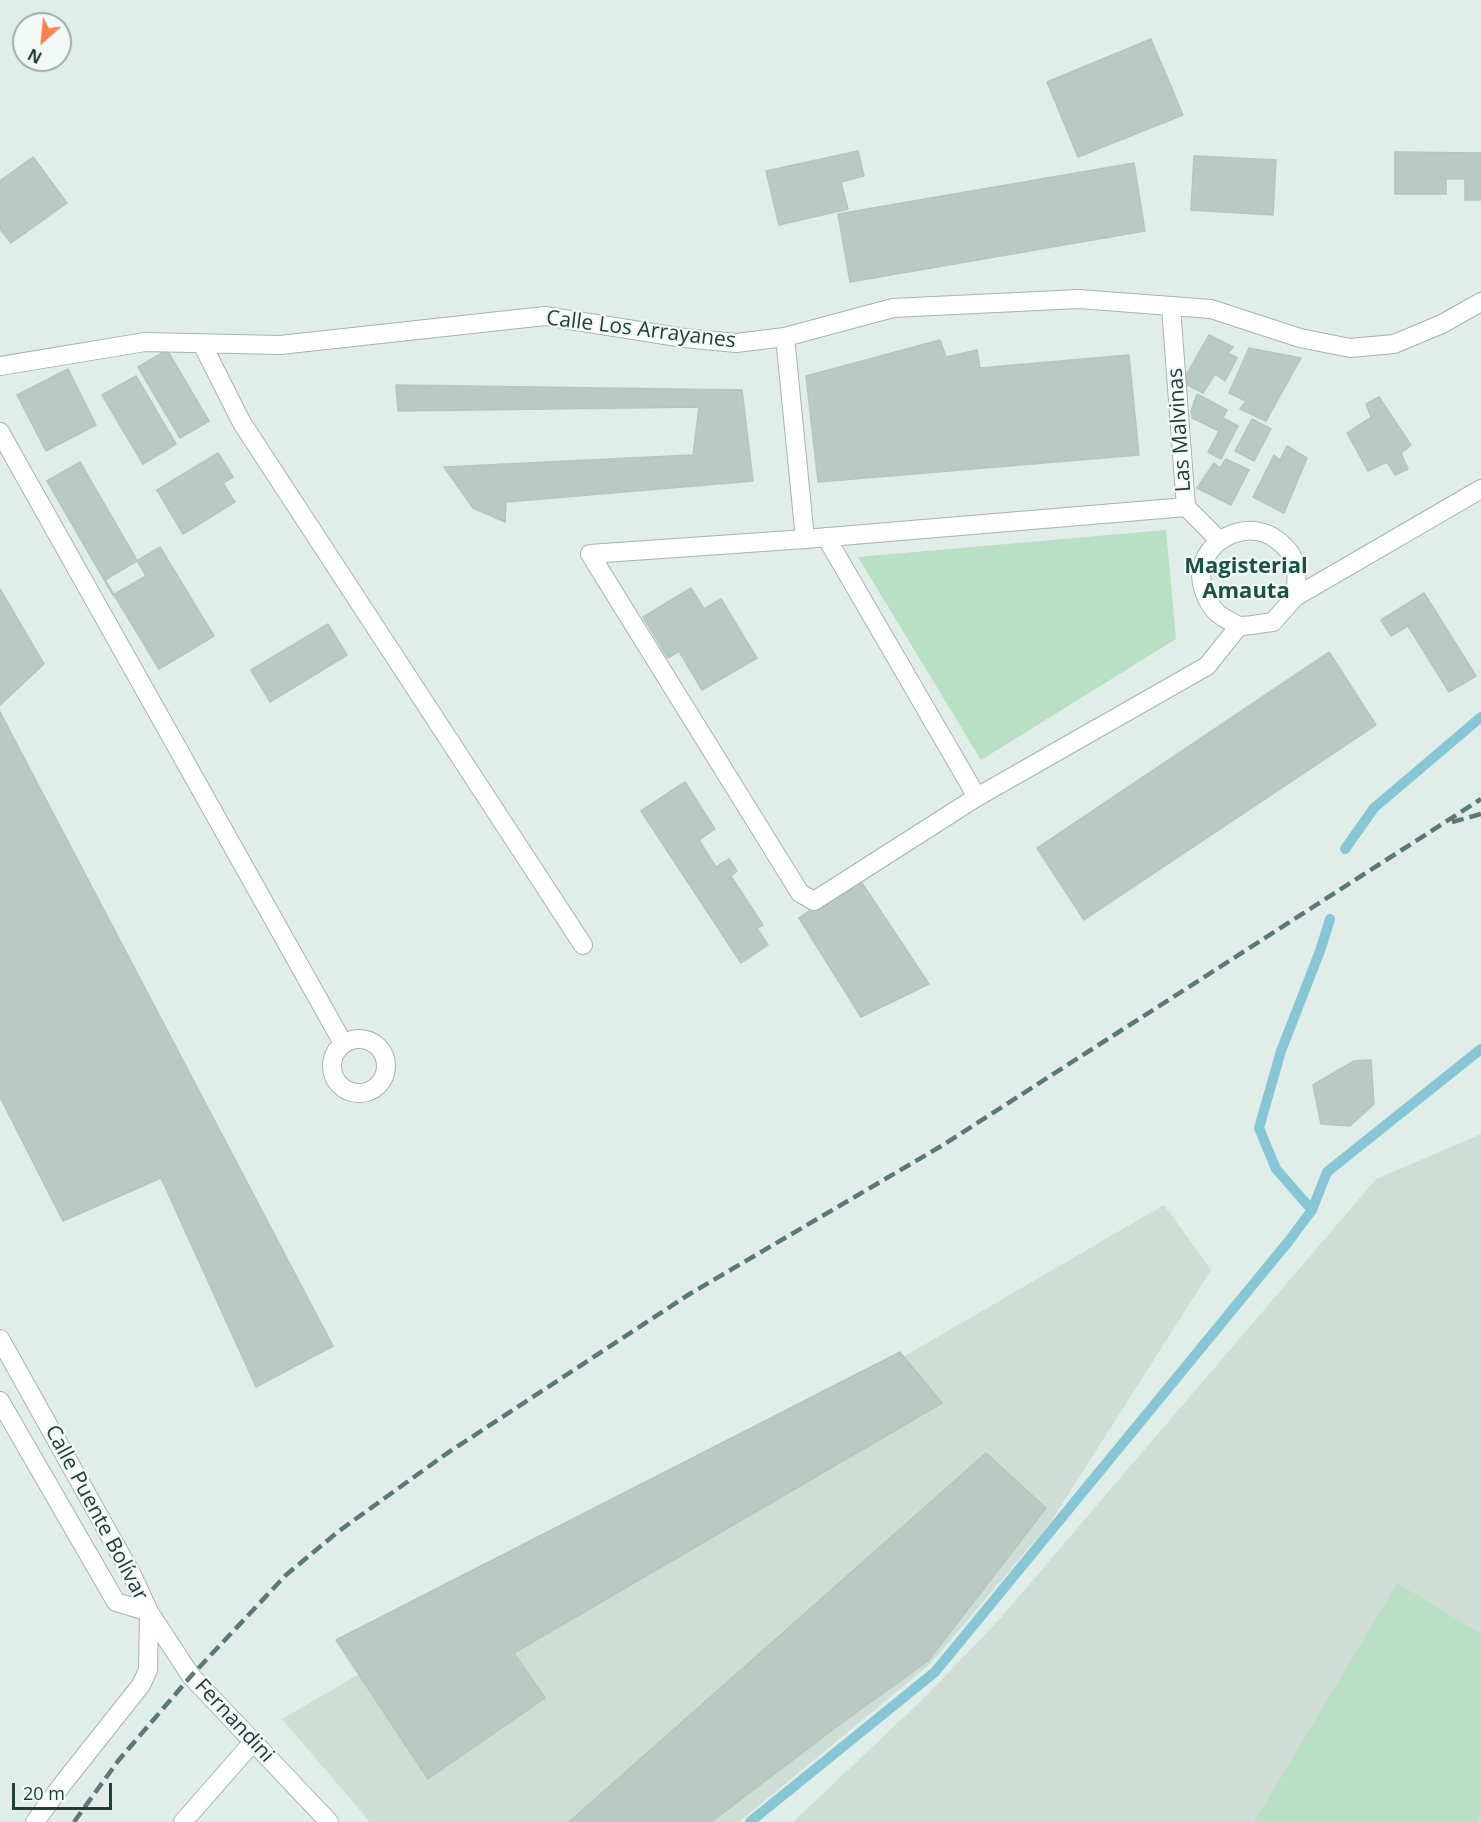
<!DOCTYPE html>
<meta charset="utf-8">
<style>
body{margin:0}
#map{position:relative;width:1481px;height:1822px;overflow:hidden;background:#e1ede8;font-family:"Open Sans",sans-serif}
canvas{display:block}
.north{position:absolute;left:12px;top:12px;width:60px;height:60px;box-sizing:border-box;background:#f2f9f6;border:2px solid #9eaeaa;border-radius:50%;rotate:207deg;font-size:16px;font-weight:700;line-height:24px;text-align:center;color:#213e37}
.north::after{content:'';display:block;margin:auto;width:21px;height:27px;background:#f98253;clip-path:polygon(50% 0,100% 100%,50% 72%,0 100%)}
.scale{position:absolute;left:12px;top:1783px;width:100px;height:27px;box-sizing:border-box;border:3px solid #213e37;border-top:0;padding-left:8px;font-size:18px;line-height:21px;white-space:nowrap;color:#213e37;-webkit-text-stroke:4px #f2f9f6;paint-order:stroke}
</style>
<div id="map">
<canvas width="1481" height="1822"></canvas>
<div class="north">N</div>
<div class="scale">20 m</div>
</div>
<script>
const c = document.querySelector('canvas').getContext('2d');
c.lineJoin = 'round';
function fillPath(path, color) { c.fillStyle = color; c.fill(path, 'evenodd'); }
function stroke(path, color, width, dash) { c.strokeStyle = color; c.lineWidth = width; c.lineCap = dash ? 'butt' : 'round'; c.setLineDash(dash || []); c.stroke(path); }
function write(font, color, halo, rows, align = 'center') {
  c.font = font + ' "Open Sans",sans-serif'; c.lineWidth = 4.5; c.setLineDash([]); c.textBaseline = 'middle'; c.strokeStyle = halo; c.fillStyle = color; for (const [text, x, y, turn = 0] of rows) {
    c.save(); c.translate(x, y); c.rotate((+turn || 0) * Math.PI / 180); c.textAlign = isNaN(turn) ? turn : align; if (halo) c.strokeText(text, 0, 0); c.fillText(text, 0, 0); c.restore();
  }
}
const built = new Path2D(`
 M 1481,1134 L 1481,1822 L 793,1822 L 922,1700 L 998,1621 L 1376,1179 Z
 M 1164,1205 L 1211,1270 L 1050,1523 L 930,1664 L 739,1822 L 370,1822 L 282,1719 Z`);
const green = new Path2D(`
 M 1166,530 L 1176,639 L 981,760 L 858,557 Z
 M 1397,1583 L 1481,1634 L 1481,1812 L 1475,1822 L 1254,1822 Z`);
const stream = new Path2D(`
 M 1345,849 L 1374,808 L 1481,717
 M 1312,1210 L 1276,1169 L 1259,1128 L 1281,1051 L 1320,951 L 1330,919
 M 750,1822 L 935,1672 L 1288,1242 L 1312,1210 L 1327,1172 L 1481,1049`);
const building = new Path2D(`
 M 1151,39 L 1183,115 L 1078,157 L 1047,82 Z
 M 858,151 L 864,176 L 841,182 L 848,209 L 779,225 L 766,171 Z
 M 1395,152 L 1481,153 L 1481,200 L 1465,200 L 1465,179 L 1446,179 L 1446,194 L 1395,194 Z
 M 1194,156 L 1276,160 L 1273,215 L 1191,210 Z
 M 33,157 L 67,203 L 11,243 L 0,229 L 0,181 Z
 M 1134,163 L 1145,231 L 850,282 L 838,214 Z
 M 1209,335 L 1233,347 L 1228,353 L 1237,358 L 1225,381 L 1215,374 L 1203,393 L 1182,382 Z
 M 940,340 L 946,357 L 977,350 L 980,368 L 1129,355 L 1139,455 L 818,482 L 806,376 Z
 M 1249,348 L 1301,358 L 1266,421 L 1240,409 L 1246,401 L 1229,393 Z
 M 167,350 L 209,421 L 180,438 L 138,367 Z
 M 68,369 L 96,425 L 46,451 L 17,395 Z
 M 136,376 L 176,444 L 143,464 L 102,395 Z
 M 396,385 L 742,390 L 753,481 L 506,502 L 505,522 L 473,508 L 444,467 L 693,455 L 699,407 L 398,411 Z
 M 1197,394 L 1227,410 L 1223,418 L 1238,426 L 1221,459 L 1208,452 L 1219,431 L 1192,418 L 1191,411 Z
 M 1379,397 L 1411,445 L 1401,453 L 1408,469 L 1395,475 L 1387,462 L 1368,471 L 1347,433 L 1371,417 L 1366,404 Z
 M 1252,419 L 1271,429 L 1254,461 L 1235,451 Z
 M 1287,446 L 1307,458 L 1284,513 L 1253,497 L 1274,455 L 1280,460 Z
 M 218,453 L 233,477 L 223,483 L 235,502 L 183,534 L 157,490 Z
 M 1226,459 L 1249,470 L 1231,505 L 1197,488 L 1214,463 L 1220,468 Z
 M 80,462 L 146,576 L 113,595 L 47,481 Z
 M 160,547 L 214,636 L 159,669 L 105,580 Z
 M 691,588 L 704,609 L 721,599 L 757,658 L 702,690 L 679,651 L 668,658 L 643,617 Z
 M 0,589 L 44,664 L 0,705 Z
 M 1424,593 L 1476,676 L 1449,692 L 1408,626 L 1391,636 L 1381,620 Z
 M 328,624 L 347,655 L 270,702 L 251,670 Z
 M 1329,652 L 1376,725 L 1084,920 L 1037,848 Z
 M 0,712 L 333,1346 L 256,1387 L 161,1178 L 63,1221 L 0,1097 Z
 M 685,782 L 715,829 L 699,840 L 716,867 L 729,859 L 737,871 L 731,876 L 763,925 L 757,928 L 768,945 L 741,963 L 641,811 Z
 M 858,877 L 929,984 L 861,1017 L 799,918 Z
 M 1371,1060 L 1374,1104 L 1350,1126 L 1321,1124 L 1313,1085 L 1354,1061 Z
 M 900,1352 L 942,1403 L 514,1653 L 545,1698 L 428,1779 L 336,1640 Z
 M 986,1453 L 1046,1508 L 928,1661 L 843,1722 L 711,1822 L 569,1822 Z`);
const minor = new Path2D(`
 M 1171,307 L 1186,507 L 1219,540
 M 785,337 L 805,539
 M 202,344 L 242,423 L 583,945
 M 0,366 L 145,342 L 280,345 L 545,316 L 684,338 L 736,343 L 785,337 L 893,308 L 1079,299 L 1211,309 L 1300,338 L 1350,348 L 1394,344 L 1442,324 L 1481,302
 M 0,432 L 343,1043
 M 1186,507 L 805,539 L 590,554 L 800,893 L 814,901 L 977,797 L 1207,666 L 1239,626
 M 826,537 L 977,797
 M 1295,597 C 1298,572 1299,556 1277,540 C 1253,521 1216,533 1204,561 C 1196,580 1207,608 1224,618 C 1229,620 1235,625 1240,626 C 1251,626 1263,623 1273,622 L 1295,597 L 1481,489
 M332 1066a27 27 0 1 1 54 0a27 27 0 1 1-54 0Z
 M 0,1339 L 133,1577 L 149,1612 L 191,1676 L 329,1822
 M 0,1401 L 116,1602 L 149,1612
 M 35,1822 L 61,1786 L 141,1685 L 148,1670 L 149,1612
 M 183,1822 L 253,1742`);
const rail = new Path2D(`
 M 1452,822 L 1481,814
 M 74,1822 L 118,1761 L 191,1676 L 286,1575 L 339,1531 L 446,1454 L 688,1295 L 943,1145 L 1481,799`);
const streetNames = [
 ["Calle Los Arrayanes",641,330,7],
 ["Las Malvinas",1180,430,-94],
 ["Calle Puente Bolívar",96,1513,62],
 ["Fernandini",234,1721,47]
];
const neighbourhoodNames = [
 ["Magisterial",1246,567],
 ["Amauta",1246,592]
];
fillPath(built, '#cfddd7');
fillPath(green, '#b9dfc5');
stroke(stream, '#86c6d5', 10);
fillPath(building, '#b9cac4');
stroke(building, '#b3c7bf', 1.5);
stroke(minor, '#a4b5af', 20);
stroke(minor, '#fff', 18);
stroke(rail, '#5b7a73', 4.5, [12, 6]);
write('21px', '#213e37', '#f2f9f6', streetNames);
write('bold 22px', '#1b5246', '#f2f9f6', neighbourhoodNames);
</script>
